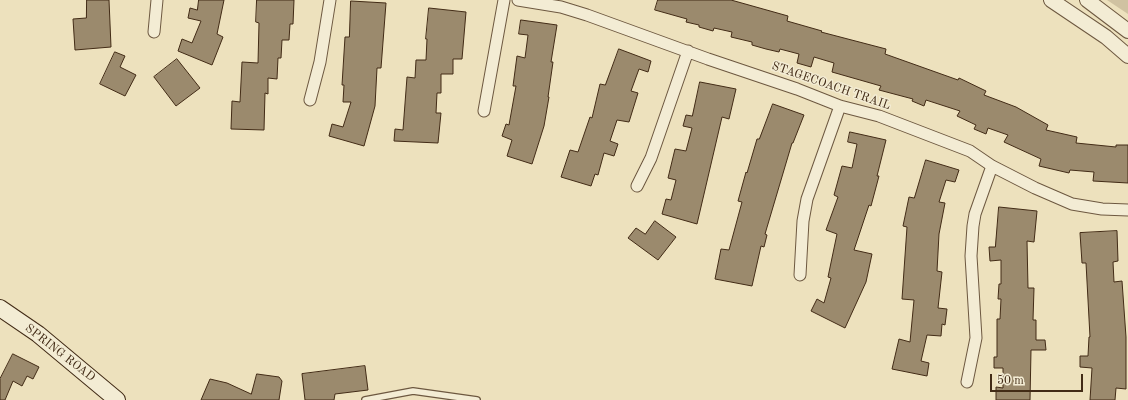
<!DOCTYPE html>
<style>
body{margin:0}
#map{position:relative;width:1128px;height:400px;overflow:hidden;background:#ede1bd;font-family:"Old Standard TT",serif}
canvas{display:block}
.scale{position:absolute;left:990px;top:374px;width:93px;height:18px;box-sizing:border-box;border:2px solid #422b16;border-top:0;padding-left:5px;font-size:12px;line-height:14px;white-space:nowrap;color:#422b16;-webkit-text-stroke:3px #f3ecd4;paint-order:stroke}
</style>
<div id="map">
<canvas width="1128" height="400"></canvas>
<div class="scale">50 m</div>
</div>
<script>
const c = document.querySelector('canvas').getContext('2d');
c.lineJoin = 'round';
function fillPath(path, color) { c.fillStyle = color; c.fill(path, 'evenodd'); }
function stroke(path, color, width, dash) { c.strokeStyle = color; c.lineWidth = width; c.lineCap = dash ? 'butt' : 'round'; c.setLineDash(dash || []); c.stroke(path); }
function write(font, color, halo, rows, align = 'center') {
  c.font = font + ' "Old Standard TT",serif'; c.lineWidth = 3; c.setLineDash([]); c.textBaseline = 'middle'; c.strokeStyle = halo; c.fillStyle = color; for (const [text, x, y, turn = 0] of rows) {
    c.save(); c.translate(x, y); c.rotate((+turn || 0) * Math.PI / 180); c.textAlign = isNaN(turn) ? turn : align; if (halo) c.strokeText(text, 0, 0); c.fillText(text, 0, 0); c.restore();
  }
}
const green = new Path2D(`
 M 1107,0 L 1128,0 L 1128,14 Z`);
const building = new Path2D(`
 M 87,0 L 109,0 L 111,47 L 75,50 L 73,19 L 86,18 Z
 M 199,0 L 224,0 L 217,34 L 223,37 L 212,65 L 178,51 L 182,39 L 192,43 L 201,21 L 188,18 L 190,8 L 197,10 Z
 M 257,0 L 294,0 L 293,24 L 290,24 L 289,40 L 282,40 L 281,58 L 278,58 L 277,79 L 268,78 L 268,94 L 265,93 L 264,130 L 231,129 L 232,101 L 240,102 L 242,62 L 258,63 L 259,23 L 256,22 Z
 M 658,0 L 731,0 L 788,16 L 787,21 L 822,31 L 821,32 L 886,49 L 885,54 L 958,80 L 959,78 L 986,91 L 984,95 L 1016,107 L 1048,125 L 1046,130 L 1077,137 L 1076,143 L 1116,147 L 1116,145 L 1128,145 L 1128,183 L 1093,181 L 1094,172 L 1070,170 L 1069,173 L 1039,166 L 1041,159 L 1004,142 L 1008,135 L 988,128 L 986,134 L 974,129 L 976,125 L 957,116 L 960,111 L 926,100 L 924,106 L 912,101 L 913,99 L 879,90 L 881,86 L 832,72 L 834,63 L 814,57 L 811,67 L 797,63 L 799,54 L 780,49 L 779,52 L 766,49 L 752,45 L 752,42 L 731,37 L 732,32 L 714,28 L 713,31 L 699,27 L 699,25 L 686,22 L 687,19 L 655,10 Z
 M 351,1 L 386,3 L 381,68 L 377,68 L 375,106 L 364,146 L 329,136 L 332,124 L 343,127 L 351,102 L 343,102 L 344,85 L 342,85 L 345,37 L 349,37 Z
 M 429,8 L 466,12 L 462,59 L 453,59 L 453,74 L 441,74 L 441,93 L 437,93 L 436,113 L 441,113 L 438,143 L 394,141 L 395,129 L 403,130 L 407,77 L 415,78 L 416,60 L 426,60 L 427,39 L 426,39 Z
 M 521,20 L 557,25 L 551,62 L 553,62 L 548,97 L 549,97 L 544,126 L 532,164 L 507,156 L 512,140 L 502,136 L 506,124 L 509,125 L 516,86 L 513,86 L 517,56 L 525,58 L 528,35 L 519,34 Z
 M 619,49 L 651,61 L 648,72 L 639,69 L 631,91 L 638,93 L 629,122 L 617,120 L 610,141 L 618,144 L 614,156 L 604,153 L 598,175 L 595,174 L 591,186 L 561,177 L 570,150 L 578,152 L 590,117 L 592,118 L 600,84 L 605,85 Z
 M 115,52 L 125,56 L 120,67 L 136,75 L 125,96 L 100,84 Z
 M 177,59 L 200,88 L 176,106 L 154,77 Z
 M 700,82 L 736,89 L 729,119 L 722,117 L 697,224 L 662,214 L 666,199 L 671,200 L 676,180 L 668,178 L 675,149 L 686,151 L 692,128 L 683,126 L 686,115 L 692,116 Z
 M 773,104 L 804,115 L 793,143 L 792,143 L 765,234 L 767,235 L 764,247 L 761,246 L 752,286 L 715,279 L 721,249 L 729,250 L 742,202 L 738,201 L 746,172 L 747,173 L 757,139 L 759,139 Z
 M 850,132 L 886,140 L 877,176 L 879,176 L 871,206 L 869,205 L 854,250 L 872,254 L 866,282 L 845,328 L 811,311 L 817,299 L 824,303 L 831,278 L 828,277 L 837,234 L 826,230 L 838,197 L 834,195 L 842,166 L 852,168 L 857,144 L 848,142 Z
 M 926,160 L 959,170 L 955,182 L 946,180 L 939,202 L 945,203 L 939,234 L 937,271 L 942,272 L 938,308 L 947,309 L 945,325 L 942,324 L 941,336 L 927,335 L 921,361 L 929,363 L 927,376 L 892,369 L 899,339 L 910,342 L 914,300 L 902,299 L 907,227 L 903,226 L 909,197 L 914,198 Z
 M 999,207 L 1037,211 L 1034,242 L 1027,241 L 1028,288 L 1034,288 L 1033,320 L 1036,320 L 1036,340 L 1045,340 L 1046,350 L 1031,350 L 1030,400 L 996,400 L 996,387 L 1003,388 L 1003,368 L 994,368 L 994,357 L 997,357 L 997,319 L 1000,319 L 1001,299 L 998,299 L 999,284 L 1001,284 L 1001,260 L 990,261 L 989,247 L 995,247 Z
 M 655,221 L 676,237 L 658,260 L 628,238 L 636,228 L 645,234 Z
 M 1117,231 L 1118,261 L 1113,262 L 1114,282 L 1122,281 L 1126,337 L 1126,389 L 1116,388 L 1115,400 L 1090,400 L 1092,368 L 1080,367 L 1080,356 L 1088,356 L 1089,337 L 1090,337 L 1086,263 L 1082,263 L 1080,233 Z
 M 13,354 L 39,367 L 33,379 L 27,376 L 22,386 L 13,381 L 5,400 L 0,400 L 0,379 Z
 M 365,366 L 368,390 L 335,394 L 334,400 L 305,400 L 302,374 Z
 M 257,374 L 279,377 L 282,381 L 279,400 L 201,400 L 210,379 L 227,383 L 251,394 Z`);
const service = new Path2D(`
 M 365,400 L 413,391 L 477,400`);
const minor = new Path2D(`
 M 518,0 L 561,7 L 587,15 L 708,59 L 797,89 L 840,106 L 879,116 L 970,151 L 992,166 L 1035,188 L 1072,204 L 1102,209 L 1128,210
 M 154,32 L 157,0
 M 310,100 L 320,62 L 330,0
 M 484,111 L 504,0
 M 637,186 L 651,158 L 688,51
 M 800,275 L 803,221 L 807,199 L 840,106
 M 967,382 L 976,338 L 971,256 L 973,226 L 975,214 L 992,166`);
const tertiary = new Path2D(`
 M 1051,0 L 1106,37 L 1128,56
 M 1087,0 L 1128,31`);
const secondary = new Path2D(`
 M 0,308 L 38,334 L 117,400`);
const streetNames = [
 ["STAGECOACH TRAIL",831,86,19],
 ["SPRING ROAD",60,353,38]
];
fillPath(green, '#d0c2a1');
fillPath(building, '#9b8a6d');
stroke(building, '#422b16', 1);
stroke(service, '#6d5840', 8);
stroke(minor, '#6d5840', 13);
stroke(tertiary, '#6d5840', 16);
stroke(secondary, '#422b16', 18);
stroke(service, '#f3ecd4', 5.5);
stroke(minor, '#f3ecd4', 11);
stroke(tertiary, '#f3ecd4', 14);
stroke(secondary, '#f3ecd4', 16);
write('12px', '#422b16', '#f3ecd4', streetNames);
</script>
